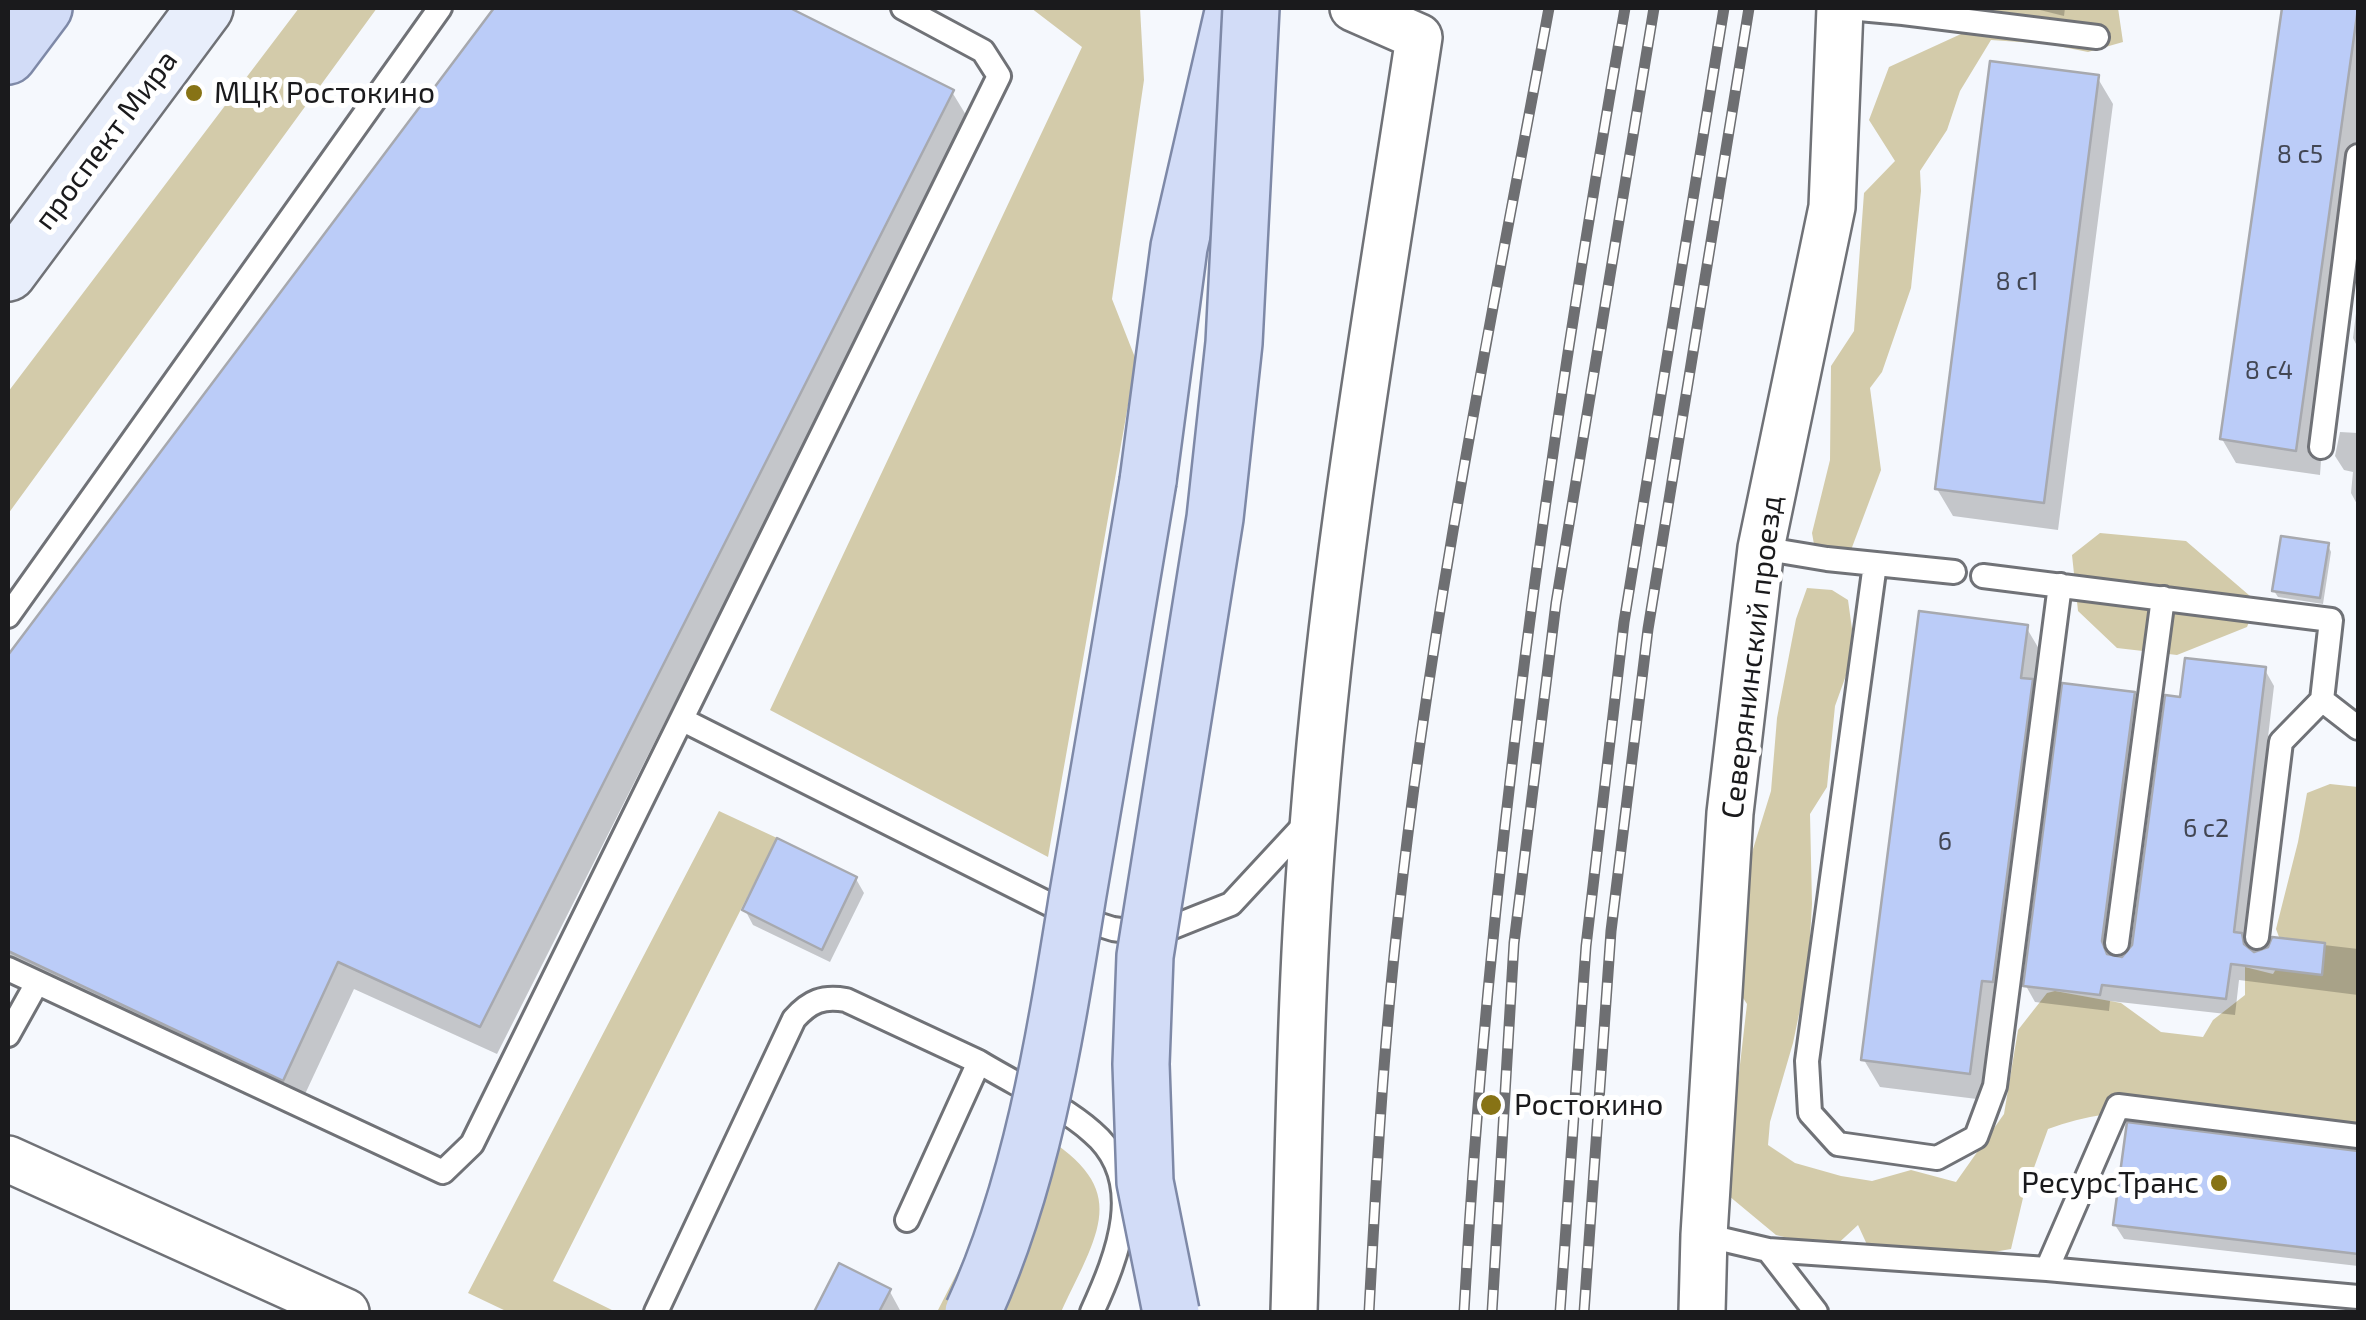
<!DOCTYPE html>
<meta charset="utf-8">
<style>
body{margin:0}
#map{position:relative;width:2366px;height:1320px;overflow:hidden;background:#f5f8fd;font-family:"Exo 2",sans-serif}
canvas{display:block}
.frame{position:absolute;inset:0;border:10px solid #1a1a1c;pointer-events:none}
</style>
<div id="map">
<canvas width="2366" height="1320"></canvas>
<div class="frame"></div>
</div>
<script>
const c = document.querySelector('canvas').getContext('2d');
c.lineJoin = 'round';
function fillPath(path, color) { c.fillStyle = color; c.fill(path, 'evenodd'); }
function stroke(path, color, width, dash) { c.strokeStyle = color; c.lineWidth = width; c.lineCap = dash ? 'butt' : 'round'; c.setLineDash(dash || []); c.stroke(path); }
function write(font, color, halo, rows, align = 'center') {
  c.font = font + ' "Exo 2",sans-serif'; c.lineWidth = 10; c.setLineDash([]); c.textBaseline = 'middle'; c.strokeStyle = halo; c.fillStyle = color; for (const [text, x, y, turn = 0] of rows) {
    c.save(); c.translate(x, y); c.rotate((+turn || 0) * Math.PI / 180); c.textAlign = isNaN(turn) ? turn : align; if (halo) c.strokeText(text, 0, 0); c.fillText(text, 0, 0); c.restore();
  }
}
const green = new Path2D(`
 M 299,8 L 377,8 L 8,514 L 8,392 Z
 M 1031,8 L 1140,8 L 1144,80 L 1112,299 L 1136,360 L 1048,857 L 770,710 L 1082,47 Z
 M 1928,8 L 2118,8 L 2123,42 L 2088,52 L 2048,44 L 1991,40 L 1960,91 L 1947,130 L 1920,171 L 1921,191 L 1911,288 L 1882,372 L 1870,388 L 1881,470 L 1851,550 L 1815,550 L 1812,533 L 1830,460 L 1831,366 L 1854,331 L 1864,193 L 1895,161 L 1869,120 L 1889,67 L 1961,34 Z
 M 2100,533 L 2186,541 L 2257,602 L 2247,627 L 2177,655 L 2117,648 L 2078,611 L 2072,555 Z
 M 1807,588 L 1832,590 L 1848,600 L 1852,629 L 1849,667 L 1835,706 L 1827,787 L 1810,814 L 1812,904 L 1808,971 L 1793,1043 L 1770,1122 L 1768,1145 L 1795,1163 L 1841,1176 L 1872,1181 L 1911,1170 L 1956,1182 L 2004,1114 L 2018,1030 L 2047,993 L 2055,991 L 2121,1003 L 2161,1032 L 2203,1037 L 2213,1020 L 2245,995 L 2245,967 L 2273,974 L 2276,969 L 2321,974 L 2325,943 L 2279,937 L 2276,929 L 2298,842 L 2307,793 L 2330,784 L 2358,787 L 2358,1133 C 2257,1119 2147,1092 2048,1129 L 2023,1198 L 2011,1249 L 1936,1262 L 1869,1249 L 1858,1225 L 1832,1249 L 1776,1235 L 1723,1191 L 1713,1168 L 1736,1099 L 1747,1004 L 1732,981 L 1727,933 L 1771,791 L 1777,718 L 1796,619 Z
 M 719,811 L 777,838 L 553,1281 L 616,1312 L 508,1312 L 468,1293 Z
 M 1031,1128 C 1132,1187 1103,1224 1061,1312 L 937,1312 Z`);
const shadow = new Path2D(`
 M 497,8 L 784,8 L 952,92 L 969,120 L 497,1054 L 354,989 L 299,1107 L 8,969 L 8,659 Z
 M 2032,8 L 2065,8 L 2064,16 Z
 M 2285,8 L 2358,8 L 2358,129 L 2331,316 L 2320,475 L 2236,463 L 2222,439 Z
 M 2097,77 L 2113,104 L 2058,530 L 1953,516 L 1937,489 Z
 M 2357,305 L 2358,306 L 2358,348 L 2353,338 Z
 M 2340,432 L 2358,433 L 2358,506 L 2351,493 L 2353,472 L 2344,470 L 2335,456 Z
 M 2328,545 L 2331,552 L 2323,604 L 2278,597 L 2274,591 Z
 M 2026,627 L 2042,654 L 1985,1100 L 1880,1087 L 1864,1060 Z
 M 2265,670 L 2274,686 L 2244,941 L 2250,951 L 2265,953 L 2273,939 L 2358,949 L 2358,995 L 2239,980 L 2235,1015 L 2110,1001 L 2109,1011 L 2035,1002 L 2026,986 L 2134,694 L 2143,711 L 2111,957 L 2123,960 L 2134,946 L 2183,700 Z
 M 856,879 L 864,893 L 830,962 L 753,925 L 745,910 Z
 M 2356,1153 L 2358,1266 L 2124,1239 L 2115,1225 Z
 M 840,1266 L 889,1290 L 901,1312 L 817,1312 Z`);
const building = new Path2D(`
 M 494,8 L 790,8 L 954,90 L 480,1027 L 338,962 L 283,1081 L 8,951 L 8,655 Z
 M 2282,8 L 2358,8 L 2296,451 L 2220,439 Z
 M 1990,61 L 2099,75 L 2044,503 L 1935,489 Z
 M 2281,536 L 2329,543 L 2320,598 L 2272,591 Z
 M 1919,611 L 2028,625 L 2021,678 L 2033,679 L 1993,982 L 1982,981 L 1970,1074 L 1861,1060 Z
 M 2185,658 L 2266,667 L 2234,932 L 2242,933 L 2244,944 L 2254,952 L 2268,947 L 2272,937 L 2325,943 L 2322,975 L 2231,964 L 2226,999 L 2102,985 L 2100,995 L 2023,986 L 2062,683 L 2135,692 L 2102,941 L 2107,954 L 2122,957 L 2132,945 L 2165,695 L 2180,697 Z
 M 777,838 L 857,877 L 822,950 L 742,910 Z
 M 2127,1122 L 2358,1151 L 2358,1254 L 2113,1225 Z
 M 839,1263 L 891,1289 L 879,1312 L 814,1312 Z`);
const lane = new Path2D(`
 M 1848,8 L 1903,13 L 1905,8
 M 1903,13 L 2097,37
 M 2321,447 L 2358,156
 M 1761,548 L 1827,559 L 1954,572
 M 1875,564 L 1807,1061 L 1810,1113 L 1838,1144 L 1937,1158 L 1976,1137 L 1995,1086 L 2060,585
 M 1983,576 L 2331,620 L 2322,700 L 2358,728
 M 8,616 L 440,8
 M 683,720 L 1075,917 L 1113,929 L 1143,933 L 1168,929 L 1198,917 L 1231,904 L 1308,821
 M 2257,937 L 2281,742 L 2322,700
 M 2117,943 L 2163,598
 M 8,969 L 443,1172 L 472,1144 L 999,76 L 983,51 L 903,8
 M 8,1035 L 37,983
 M 979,1062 C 1013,1083 1063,1106 1092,1132 C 1149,1180 1117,1257 1092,1312
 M 1704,1235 L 1768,1250 L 2047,1269 L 2118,1106 L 2358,1136
 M 1768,1250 L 1816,1312
 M 2047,1269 L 2358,1297
 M 656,1312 L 794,1019 C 810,1001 823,996 846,1000 L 979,1062 L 907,1220`);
const street = new Path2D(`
 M 8,1159 L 346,1312
 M 1294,1312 C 1299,1147 1300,980 1314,815 C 1334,554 1380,295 1419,37 L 1353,8
 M 1702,1312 L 1704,1235 L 1730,813 L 1761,548 L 1832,207 L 1840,8`);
const secondary = new Path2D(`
 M 8,273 L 205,8`);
const primary = new Path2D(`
 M 8,56 L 44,8
 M 1148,481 L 1179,247 L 1234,8`);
const rail = new Path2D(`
 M 1369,1312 C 1376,1181 1383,1050 1398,919 C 1431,613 1493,310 1549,8
 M 1464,1312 C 1488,875 1549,439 1625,8
 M 1492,1312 L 1514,943 L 1556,603 L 1654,8
 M 1560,1312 L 1586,946 L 1624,622 L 1724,8
 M 1584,1312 L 1611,931 L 1648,629 L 1749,8`);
const primaryBridge = new Path2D(`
 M 973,1312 C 1033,1181 1055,1036 1078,894 C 1102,756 1125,619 1148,481
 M 1171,1312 L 1145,1182 L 1141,1064 L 1145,956 L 1215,518 L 1234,343 L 1251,8`);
const markers = [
 [194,93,10,"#877315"],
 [1491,1105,12,"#877315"],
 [2219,1183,10,"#877315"]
];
const numberNames = [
 ["8 с5",2300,155],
 ["8 с1",2017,282],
 ["8 с4",2269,371],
 ["6 с2",2206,829],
 ["6",1945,842]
];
const poiNames = [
 ["МЦК Ростокино",214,93],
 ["Ростокино",1514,1105],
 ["РесурсТранс",2199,1183,"right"]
];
const streetNames = [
 ["проспект Мира",106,140,-53],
 ["Северянинский проезд",1752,657,-83]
];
fillPath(green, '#d3cbaa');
fillPath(shadow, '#0003');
fillPath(building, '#bbccf8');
stroke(building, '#a7a9af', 2.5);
stroke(lane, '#707277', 28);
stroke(street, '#707277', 50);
stroke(secondary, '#707277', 60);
stroke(primary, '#7e89a7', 60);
stroke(lane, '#fff', 22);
stroke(street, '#fff', 45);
stroke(secondary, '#e8eefb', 55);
stroke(primary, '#d2dcf7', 55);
stroke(rail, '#6e6f72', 11);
stroke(rail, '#fff', 8, [22]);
stroke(primaryBridge, '#7e89a7', 60, []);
stroke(primaryBridge, '#d2dcf7', 55);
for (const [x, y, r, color] of markers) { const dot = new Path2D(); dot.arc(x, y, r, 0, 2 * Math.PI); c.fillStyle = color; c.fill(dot); stroke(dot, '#fff', 4); }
write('25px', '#424653', null, numberNames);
write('30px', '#1a1a1c', '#fff', poiNames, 'left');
write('30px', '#1a1a1c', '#fff', streetNames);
</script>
